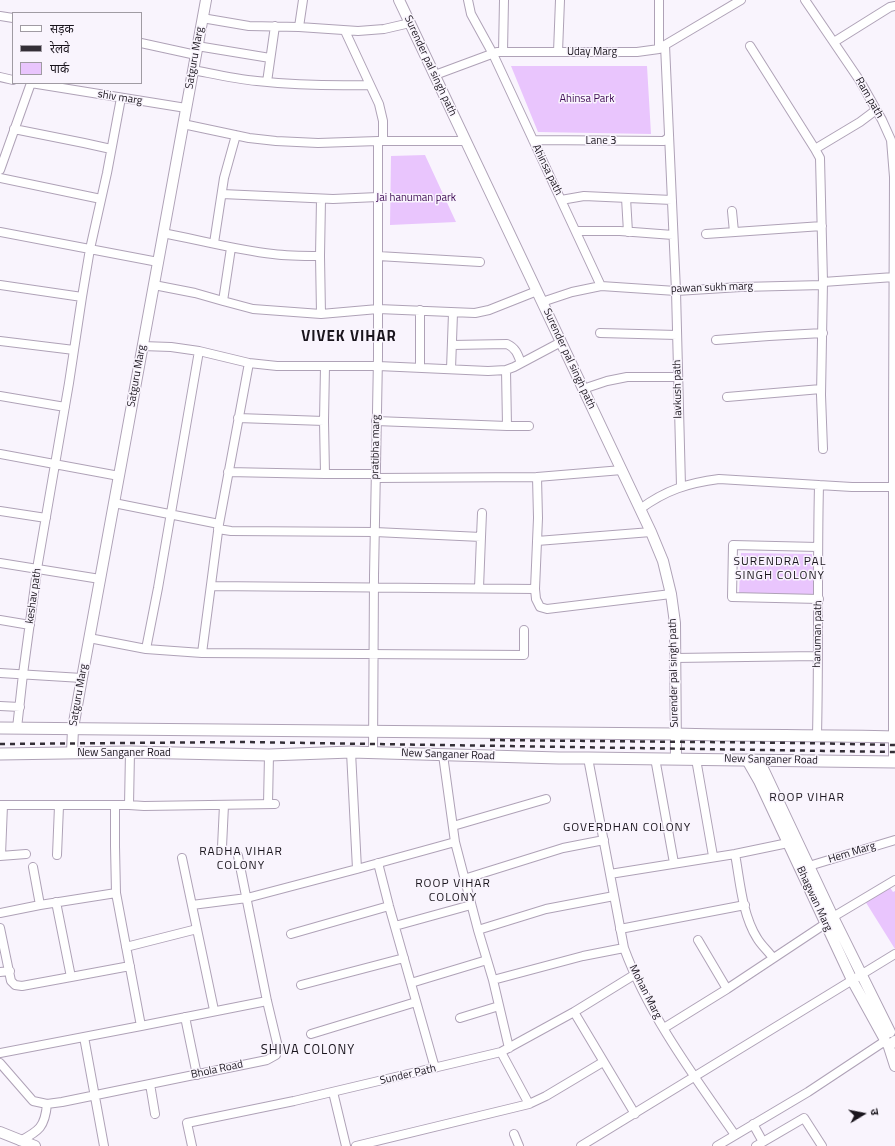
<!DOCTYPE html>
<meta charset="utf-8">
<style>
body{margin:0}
#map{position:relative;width:895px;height:1146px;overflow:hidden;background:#f9f4fd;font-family:"Titillium Web","Noto Sans Devanagari",sans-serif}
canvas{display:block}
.legend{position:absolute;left:12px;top:12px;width:130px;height:72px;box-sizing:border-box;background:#f9f4fd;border:1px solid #a09ba3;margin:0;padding:5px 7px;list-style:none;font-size:12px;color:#1a151d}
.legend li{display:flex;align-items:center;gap:8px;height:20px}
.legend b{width:20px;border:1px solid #a09ba3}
.north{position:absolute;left:843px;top:1094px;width:40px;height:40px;-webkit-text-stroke:3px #f9f4fd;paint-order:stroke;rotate:80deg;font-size:11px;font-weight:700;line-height:16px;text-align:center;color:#1a151d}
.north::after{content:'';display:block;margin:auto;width:14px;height:18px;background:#1a151d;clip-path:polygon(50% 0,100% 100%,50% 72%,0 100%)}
</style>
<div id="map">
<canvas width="895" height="1146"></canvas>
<ul class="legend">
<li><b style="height:5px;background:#fff"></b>सड़क</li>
<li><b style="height:5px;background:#342f37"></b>रेलवे</li>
<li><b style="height:11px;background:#e9c5fd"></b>पार्क</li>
</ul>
<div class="north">उ</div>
</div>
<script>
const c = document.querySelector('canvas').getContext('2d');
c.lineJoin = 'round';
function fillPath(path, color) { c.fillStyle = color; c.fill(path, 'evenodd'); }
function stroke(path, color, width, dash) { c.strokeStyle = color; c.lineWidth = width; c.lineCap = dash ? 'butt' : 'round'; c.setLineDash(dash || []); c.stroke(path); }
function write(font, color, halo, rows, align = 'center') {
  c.font = font + ' "Titillium Web",sans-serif'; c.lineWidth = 3; c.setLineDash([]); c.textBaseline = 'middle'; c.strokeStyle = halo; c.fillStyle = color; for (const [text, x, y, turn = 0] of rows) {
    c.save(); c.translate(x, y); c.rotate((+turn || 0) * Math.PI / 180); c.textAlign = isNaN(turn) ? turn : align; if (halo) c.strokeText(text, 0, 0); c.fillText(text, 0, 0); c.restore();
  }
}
const green = new Path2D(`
 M 511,66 L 647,66 L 651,134 L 538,132 Z
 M 425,155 L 456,222 L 390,225 L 391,156 Z
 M 741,553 L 812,554 L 815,595 L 739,593 Z
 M 889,886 L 893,892 L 895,891 L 895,949 L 865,901 Z`);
const minor = new Path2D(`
 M 468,0 L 471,14 L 493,54 L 601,286
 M 805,0 L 860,81 L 882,120 L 891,140 L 894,177 L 893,420 L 893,762
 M 0,16 L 13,18
 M 202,18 L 249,26 L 299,27 L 303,0
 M 299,27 L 358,31 L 384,29 L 410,23
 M 345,31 L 379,104 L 383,121 L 383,141
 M 834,42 L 890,7 L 895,6
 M 141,43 L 196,55
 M 665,45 L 676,291 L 681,486
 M 197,46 L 270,58
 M 750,46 L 815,149 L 860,122 L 876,110
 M 659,49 L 659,0
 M 503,52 L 504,0
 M 558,52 L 560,0
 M 193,70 C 214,74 235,79 257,81 C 295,85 332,86 370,85
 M 435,75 L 497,52 L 637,52 L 659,49 L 665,45 L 741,0
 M 0,77 L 13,80
 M 267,82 L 275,26
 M 31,83 L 186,108
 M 183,124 L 249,138 L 276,141 L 318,143 L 378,141 L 466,141
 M 14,129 L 84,143 L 111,149
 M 533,140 L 664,141 L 669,137
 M 815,149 L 820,158 L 823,282 L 894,277
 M 0,170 L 31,83
 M 0,178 L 101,199
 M 222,194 L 333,199 L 378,197
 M 626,198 L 628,232
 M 561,200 L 584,196 L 672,200
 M 732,211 L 734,232
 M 576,231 L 620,231 L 673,235
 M 0,232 L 158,262
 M 163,233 C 200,240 236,250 273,254 C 288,256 304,256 320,256
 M 706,234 L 822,226
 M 214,243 L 224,178 L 236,135
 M 231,248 L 223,301 L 253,309 L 321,314 L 378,309 L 475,313 L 489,310 L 537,291
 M 378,256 L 480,262
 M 0,285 L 82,297
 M 154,285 L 195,293 L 223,301
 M 542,302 L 572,292 L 601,286 L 676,291 L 741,287 L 823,285
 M 321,314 L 320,256 L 321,199
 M 600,333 L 677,335
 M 716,340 L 769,336 L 823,333
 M 0,341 L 74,350
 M 452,345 L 507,344 C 516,348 518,355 521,363
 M 142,346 L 171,347 L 199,351 L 249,363 L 277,366 L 378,366 L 488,371 L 506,370 L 514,367 L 561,342
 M 420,367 L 420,310
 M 451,369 L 453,313
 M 583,389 L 607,381 L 627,377 L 678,377
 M 0,396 L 65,407
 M 727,397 L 821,389
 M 238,418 L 324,421 L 325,366
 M 324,421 L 325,474 L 375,474
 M 376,421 L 507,426 L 506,370
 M 507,426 L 529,426
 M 823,449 L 821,395 L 823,282
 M 0,454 L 119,476
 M 228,472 L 325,474
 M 376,478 L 537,477
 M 114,503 L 219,524
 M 640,509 C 666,490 688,483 719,479 L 852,487 L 893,487
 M 0,511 L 46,518
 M 218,529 L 231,531 L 375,532 L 481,537 L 479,588
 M 481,537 L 482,513
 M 537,541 L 651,532
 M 818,547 L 733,545 L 732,597 L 819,599
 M 0,563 L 100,579
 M 211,586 L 535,589 L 536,599 L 540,607 L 547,609 L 671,594
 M 535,589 L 538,518 L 537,477 L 622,470
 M 0,620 L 30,625
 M 89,638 L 146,649 L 202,653 L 219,524 L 249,363
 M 146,649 L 158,588 L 199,351
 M 202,653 L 524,655 L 524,630
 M 675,658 L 817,656
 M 0,673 L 82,678
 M 0,706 L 20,707
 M 17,728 L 23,674 L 38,563 L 69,383 L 82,297 L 90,249 L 107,173 L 121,98
 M 817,735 C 819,652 817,569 819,485
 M 130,752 L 129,805 L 144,806 L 275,804
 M 351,752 L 357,869 L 455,842
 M 373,753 L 374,576 L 378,357 L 378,141
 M 443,755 L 455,842 L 478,930 L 493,980 L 509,1048
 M 588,758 L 624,948 C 649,1016 694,1076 735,1135
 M 655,758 L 674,863
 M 696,759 L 713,856
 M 268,804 L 269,755
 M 0,805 L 129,805
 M 115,805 L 115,846 L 116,893 L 141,1026 L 267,1001
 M 453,826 L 546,799
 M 222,847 L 224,805
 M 735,854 C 740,881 742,914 757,938 C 761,945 768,951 773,958
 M 1,855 L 3,805
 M 57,855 L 59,806
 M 0,856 L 26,854
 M 182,858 L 214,1010
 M 378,863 L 389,906 L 435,1068
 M 809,866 L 895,840
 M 33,867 L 40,905
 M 610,874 L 735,854 L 788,843
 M 464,879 L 563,848 L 604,840
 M 56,902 L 71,977 L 130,966
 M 192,905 L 247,898 L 357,869
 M 0,913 L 40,905 L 116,893
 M 395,926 L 471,905
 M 0,928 L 11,981 L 15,985 L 22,986 L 71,977
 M 620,929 L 745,905
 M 478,930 L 546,909 L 614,896
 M 291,934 L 389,906
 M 698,940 L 727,989
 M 126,947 L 197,929
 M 0,972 L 10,971
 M 493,980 L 583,956 L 624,948
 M 411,983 L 487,960
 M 301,985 L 404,958
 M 574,1012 L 635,1114
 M 185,1017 L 197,1075
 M 460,1018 L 499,1006
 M 664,1028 L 727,989 L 825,924 L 833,917 L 895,880
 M 311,1034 L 416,1002
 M 84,1037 L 104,1146
 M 501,1052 L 529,1104 L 546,1096 L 603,1062
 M 0,1053 L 141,1026
 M 0,1063 L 33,1101 L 47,1104 L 62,1102 L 267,1060 L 276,1055 L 278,1047 L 267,1001 L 238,856
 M 150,1084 L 155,1114
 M 333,1092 L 346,1146
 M 753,1124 L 763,1142
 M 514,1134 L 519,1146
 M 20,1141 C 39,1131 45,1127 47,1104
 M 192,1146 L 187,1123 L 294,1101 L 501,1052 L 574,1012 L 634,975
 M 356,1146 L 529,1104
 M 581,1146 L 895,954
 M 717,1146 L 808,1092 L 885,1041
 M 756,1146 L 804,1118 L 822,1146`);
const tertiary = new Path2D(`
 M 399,0 L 651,532 L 663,561 L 671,594 L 675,623 L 676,759
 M 72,753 L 73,728 L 82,678 L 206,0
 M 747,760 L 759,781 L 852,980 L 884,1038
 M 759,760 L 833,917 L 890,1032
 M 886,1033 L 884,1038 L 886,1043 L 891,1044 L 895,1041
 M 888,1044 L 895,1066
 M 0,1132 L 35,1146`);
const secondary = new Path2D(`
 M 0,728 L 675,734 C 748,736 822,735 895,737
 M 0,754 L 130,752 L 269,755 L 351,752 L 559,758 L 588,758 L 895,762`);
const rail = new Path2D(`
 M 490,740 L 801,743 L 895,745
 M 0,744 L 243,742 L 895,752`);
const streetNames = [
 ["Uday Marg",592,52],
 ["Satguru Marg",195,58,-80],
 ["Surender pal singh path",430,66,65],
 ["shiv marg",120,98,9],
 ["Ram path",869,98,60],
 ["Lane 3",601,141],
 ["Ahinsa path",547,170,64],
 ["pawan sukh marg",712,288,-2],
 ["Surender pal singh path",569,359,65],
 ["Satguru Marg",137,376,-80],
 ["lavkush path",678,389,-91],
 ["pratibha marg",376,447,-89],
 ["keshav path",34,596,-82],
 ["hanuman path",818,634,-89],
 ["Surender pal singh path",674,673,-91],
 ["Satguru Marg",79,695,-80],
 ["New Sanganer Road",124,753],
 ["New Sanganer Road",448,755,2],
 ["New Sanganer Road",771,760,1],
 ["Hem Marg",852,853,-17],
 ["Bhagwan Marg",814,899,65],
 ["Mohan Marg",645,992,63],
 ["Bhola Road",217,1070,-12],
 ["Sunder Path",408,1075,-13]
];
const parkNames = [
 ["Ahinsa Park",587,99],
 ["Jai hanuman park",416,198]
];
const neighbourhoodNames = [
 ["SURENDRA PAL",780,562],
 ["SINGH COLONY",780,576],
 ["ROOP VIHAR",807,798],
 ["GOVERDHAN COLONY",627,828],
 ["RADHA VIHAR",241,852],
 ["COLONY",241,866],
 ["ROOP VIHAR",453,884],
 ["COLONY",453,898]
];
const quarterNames = [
 ["SHIVA COLONY",308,1051]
];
const districtNames = [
 ["VIVEK VIHAR",349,337]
];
fillPath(green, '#e9c5fd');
stroke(minor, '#afa2b7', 10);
stroke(tertiary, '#afa2b7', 12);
stroke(secondary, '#afa2b7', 13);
stroke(minor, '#fff', 8);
stroke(tertiary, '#fff', 10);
stroke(secondary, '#fff', 11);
stroke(rail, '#342f37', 2.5, [5, 5]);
write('11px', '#1a151d', '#f9f4fd', streetNames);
write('11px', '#3f0c55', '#f9f4fd', parkNames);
c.letterSpacing = '1px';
write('12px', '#1a151d', '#f9f4fd', neighbourhoodNames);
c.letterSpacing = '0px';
c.letterSpacing = '1px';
write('13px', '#1a151d', '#f9f4fd', quarterNames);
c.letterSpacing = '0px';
c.letterSpacing = '1px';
write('bold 15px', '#1a151d', '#f9f4fd', districtNames);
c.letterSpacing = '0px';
</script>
